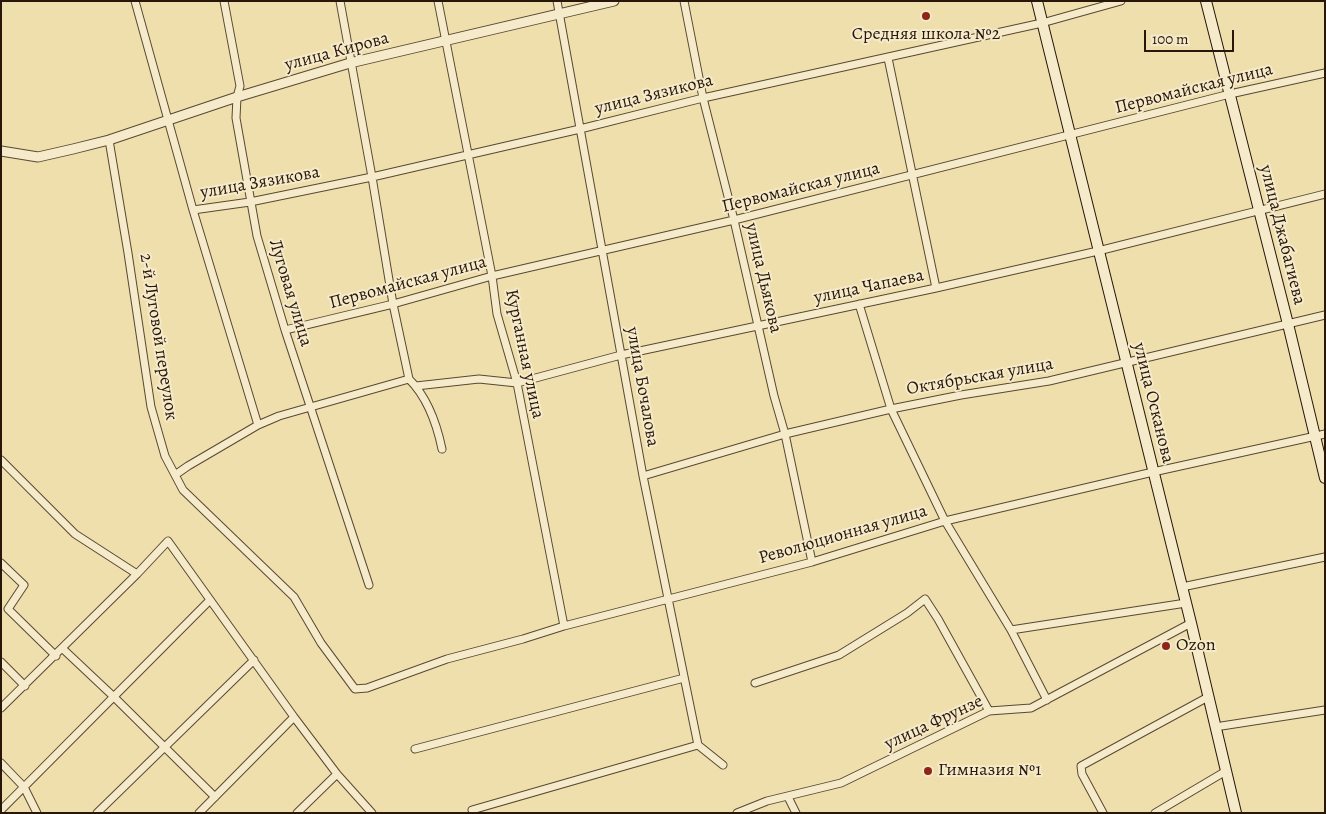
<!DOCTYPE html>
<meta charset="utf-8">
<style>
body{margin:0}
#map{position:relative;width:1326px;height:814px;overflow:hidden;background:#efdfad;font-family:Alegreya,serif}
canvas{display:block}
.frame{position:absolute;inset:0;border:2px solid #271609;pointer-events:none}
.scale{position:absolute;left:1144px;top:30px;width:90px;height:22px;box-sizing:border-box;border:2px solid #271609;border-top:0;padding-left:6px;font-size:15px;line-height:18px;white-space:nowrap;color:#271609;-webkit-text-stroke:4px #f5eaca;paint-order:stroke}
</style>
<div id="map">
<canvas width="1326" height="814"></canvas>
<div class="frame"></div>
<div class="scale">100 m</div>
</div>
<script>
const c = document.querySelector('canvas').getContext('2d');
c.lineJoin = 'round';
function stroke(path, color, width, dash) { c.strokeStyle = color; c.lineWidth = width; c.lineCap = dash ? 'butt' : 'round'; c.setLineDash(dash || []); c.stroke(path); }
function write(font, color, halo, rows, align = 'center') {
  c.font = font + ' Alegreya,serif'; c.lineWidth = 4; c.setLineDash([]); c.textBaseline = 'middle'; c.strokeStyle = halo; c.fillStyle = color; for (const [text, x, y, turn = 0] of rows) {
    c.save(); c.translate(x, y); c.rotate((+turn || 0) * Math.PI / 180); c.textAlign = isNaN(turn) ? turn : align; if (halo) c.strokeText(text, 0, 0); c.fillText(text, 0, 0); c.restore();
  }
}
const minor = new Path2D(`
 M 135,1 L 193,210 L 258,425
 M 224,1 L 240,86 L 237,97 L 236,118 L 257,236 L 285,330 L 369,585
 M 340,1 L 372,177 L 393,304 L 409,379 C 427,397 437,425 442,449
 M 438,1 L 492,276 L 497,314 L 517,383 L 564,626
 M 557,1 L 643,476 L 698,745 L 723,765
 M 684,1 L 703,98 L 734,220 L 774,396 L 785,434 L 812,562
 M 888,58 L 936,288
 M 109,140 L 128,253 L 151,407 L 165,456 L 183,490 L 294,597 L 321,643 L 355,689 L 367,688 L 447,659 L 523,639 L 564,626 L 812,562 L 945,521 L 1153,472 L 1325,434
 M 193,210 L 250,202 L 372,177 L 580,129 L 703,98 L 1042,23 L 1121,1
 M 859,304 L 891,409 L 945,521 L 1011,630 L 1047,700
 M 285,330 L 393,304 L 492,276 L 734,220 L 1230,94 L 1325,73
 M 416,386 L 479,379 L 517,383 L 621,355 L 936,288 L 1098,251 L 1325,194
 M 1,460 L 75,534 L 137,574
 M 175,475 L 188,466 L 258,425 L 279,416 L 409,379
 M 643,476 L 785,434 L 891,409 L 961,395 L 1049,381 L 1325,315
 M 1,563 L 24,585 L 8,609 L 56,656
 M 1182,587 L 1325,557
 M 1011,630 L 1186,603
 M 63,649 L 114,697 L 215,797
 M 1,662 L 25,686
 M 755,683 L 839,655 L 907,613 L 925,599 L 938,619 L 989,711
 M 1,708 L 137,574 L 168,541 L 294,717 L 337,774 L 372,813
 M 1215,727 L 1325,710
 M 415,749 L 684,678
 M 1,763 L 24,787 L 37,813
 M 788,797 L 796,813
 M 1,810 L 210,600
 M 472,810 L 698,745
 M 97,813 L 254,660
 M 199,813 L 294,717
 M 297,813 L 337,774
 M 737,813 L 767,801 L 841,783 L 989,711 L 1031,708 L 1191,623
 M 1103,813 L 1082,774 L 1081,766 L 1208,697
 M 1155,813 L 1226,771`);
const tertiary = new Path2D(`
 M 1,151 L 38,157 L 73,149 L 109,140 L 237,97 L 350,63 L 614,1`);
const secondary = new Path2D(`
 M 1037,1 L 1191,623 L 1236,813
 M 1206,1 L 1288,324 L 1325,478`);
const markers = [
 [926,16,5,"#8f2418"],
 [1166,646,5,"#8f2418"],
 [928,771,5,"#8f2418"]
];
const poiNames = [
 ["Средняя школа №2",926,35,"center"],
 ["Ozon",1176,646],
 ["Гимназия №1",938,771]
];
const streetNames = [
 ["улица Кирова",337,52,-15],
 ["Первомайская улица",1194,89,-14],
 ["улица Зязикова",654,95,-14],
 ["улица Зязикова",260,183,-10],
 ["Первомайская улица",801,188,-14],
 ["улица Джабагиева",1282,235,76],
 ["улица Дьякова",763,278,77],
 ["Первомайская улица",408,283,-15],
 ["улица Чапаева",869,287,-12],
 ["Луговая улица",290,293,73],
 ["2-й Луговой переулок",158,337,81],
 ["Курганная улица",524,354,78],
 ["Октябрьская улица",980,377,-10],
 ["улица Бочалова",642,387,80],
 ["улица Осканова",1153,403,76],
 ["Революционная улица",843,535,-16],
 ["улица Фрунзе",934,723,-25]
];
stroke(minor, '#594832', 9);
stroke(tertiary, '#594832', 11);
stroke(secondary, '#271609', 12);
stroke(minor, '#f5eaca', 7);
stroke(tertiary, '#f5eaca', 9);
stroke(secondary, '#f5eaca', 10);
for (const [x, y, r, color] of markers) { const dot = new Path2D(); dot.arc(x, y, r, 0, 2 * Math.PI); c.fillStyle = color; c.fill(dot); stroke(dot, '#f5eaca', 2); }
write('18px', '#271609', '#f5eaca', poiNames, 'left');
write('18px', '#271609', '#f5eaca', streetNames);
</script>
